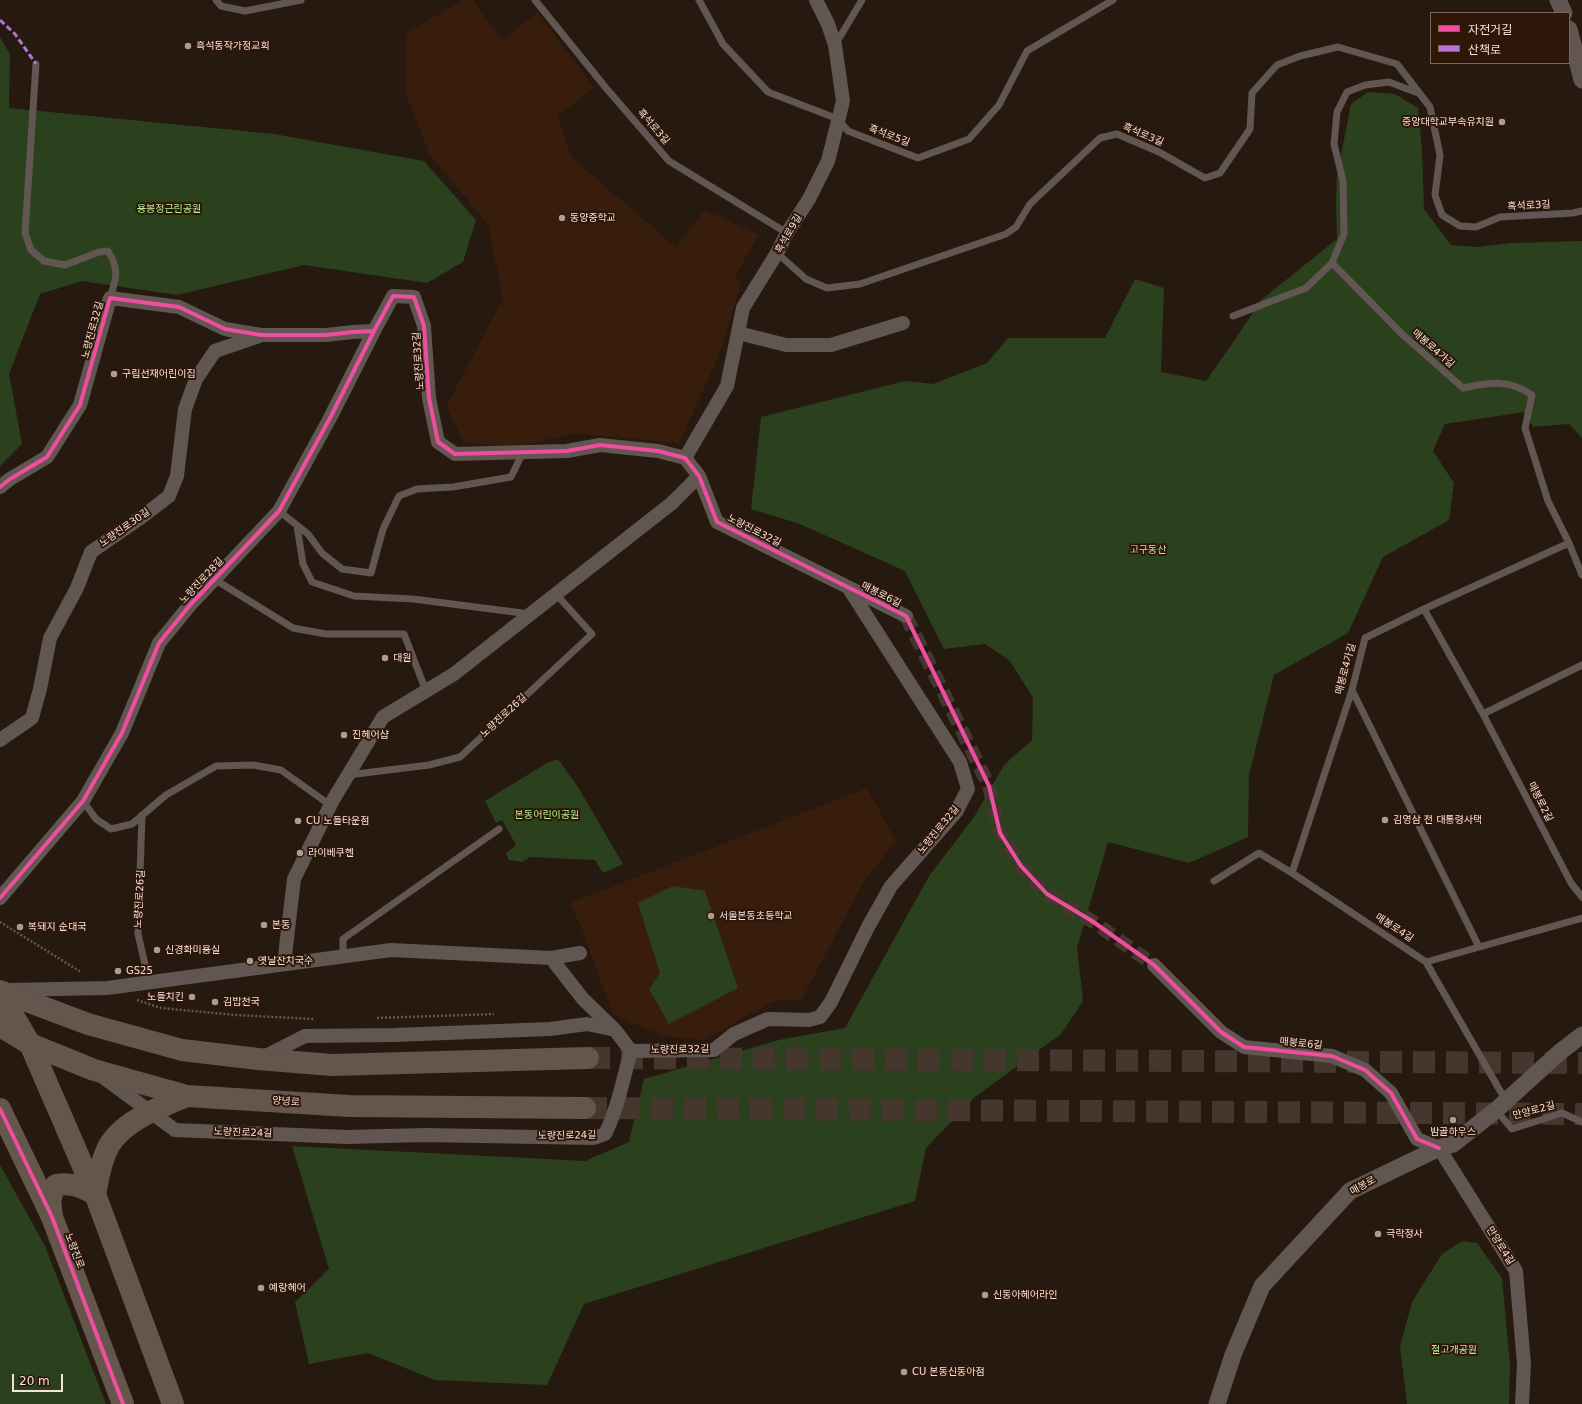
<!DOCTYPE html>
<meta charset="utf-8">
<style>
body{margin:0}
#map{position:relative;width:1582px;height:1404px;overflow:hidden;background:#261910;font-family:"DejaVu Sans","Noto Sans KR",sans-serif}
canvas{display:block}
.legend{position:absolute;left:1430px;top:12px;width:140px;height:52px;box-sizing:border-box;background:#2e1708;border:1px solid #7d695c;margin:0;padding:5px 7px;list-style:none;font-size:12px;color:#f4e3da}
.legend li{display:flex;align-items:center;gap:8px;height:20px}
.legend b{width:20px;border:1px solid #7d695c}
.scale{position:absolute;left:12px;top:1374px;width:51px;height:18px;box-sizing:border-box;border:2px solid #f4e3da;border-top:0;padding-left:5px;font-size:12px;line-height:14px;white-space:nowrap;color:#f4e3da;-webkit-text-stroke:3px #2e1708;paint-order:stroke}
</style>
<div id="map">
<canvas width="1582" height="1404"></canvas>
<ul class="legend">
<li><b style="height:5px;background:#ef4d9e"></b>자전거길</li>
<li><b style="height:5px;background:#b673d3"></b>산책로</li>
</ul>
<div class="scale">20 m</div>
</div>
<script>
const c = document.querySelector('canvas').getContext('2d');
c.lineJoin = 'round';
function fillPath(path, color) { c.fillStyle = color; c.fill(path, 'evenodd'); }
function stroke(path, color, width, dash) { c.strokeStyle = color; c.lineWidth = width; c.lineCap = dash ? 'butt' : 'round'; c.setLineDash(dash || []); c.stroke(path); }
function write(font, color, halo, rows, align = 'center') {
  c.font = font + ' "DejaVu Sans","Noto Sans KR",sans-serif'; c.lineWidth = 4; c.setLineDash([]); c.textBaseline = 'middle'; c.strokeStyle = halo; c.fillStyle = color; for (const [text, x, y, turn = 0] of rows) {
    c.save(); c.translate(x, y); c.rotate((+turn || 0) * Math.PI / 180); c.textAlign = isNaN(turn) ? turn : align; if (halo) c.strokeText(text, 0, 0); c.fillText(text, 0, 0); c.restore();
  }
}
const built = new Path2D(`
 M 463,0 L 473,0 L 503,41 L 537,12 L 594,87 L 558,117 L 571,157 L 676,247 L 705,210 L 759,235 L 735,276 L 741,284 L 719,355 L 679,443 L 573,433 L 514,448 L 464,442 L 446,407 L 503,299 L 488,225 L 429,153 L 406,94 L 406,33 Z
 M 867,788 L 896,841 L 864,881 L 802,999 L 774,1001 L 704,1040 L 663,1036 L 613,1015 L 582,929 L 570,903 Z`);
const green = new Path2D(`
 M 0,37 L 10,54 L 9,108 L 274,134 L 424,161 L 476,220 L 463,262 L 427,283 L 304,265 L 177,295 L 82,281 L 40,294 L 9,374 L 22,444 L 0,466 Z
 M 1368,92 L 1395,94 L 1418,108 L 1422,150 L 1424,209 L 1451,245 L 1477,247 L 1511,243 L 1582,241 L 1582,438 L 1569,424 L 1533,427 L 1524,412 L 1445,424 L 1433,451 L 1454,483 L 1449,520 L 1383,557 L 1348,633 L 1274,675 L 1249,775 L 1248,837 L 1189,863 L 1108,842 L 1077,948 L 1083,1001 L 1061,1034 L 975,1097 L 926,1148 L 915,1201 L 584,1304 L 547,1385 L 435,1380 L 368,1353 L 309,1364 L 295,1302 L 329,1269 L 292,1146 L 585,1161 L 629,1142 L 644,1079 L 779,1040 L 845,1028 L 929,876 L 974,817 L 1004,765 L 1032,740 L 1033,698 L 1010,661 L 985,644 L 944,649 L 905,571 L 800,524 L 751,509 L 761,417 L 905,381 L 933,384 L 987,363 L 1008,338 L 1105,338 L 1135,279 L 1164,288 L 1161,372 L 1206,381 L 1234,341 L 1261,300 L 1337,239 L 1336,202 L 1337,175 L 1351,104 Z
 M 558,759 L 578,787 L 623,864 L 603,873 L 595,860 L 530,857 L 522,862 L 509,860 L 506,853 L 516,845 L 502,820 L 496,823 L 485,801 L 547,763 Z
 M 673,886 L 705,891 L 738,988 L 669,1024 L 649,989 L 660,973 L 638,903 Z
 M 0,1165 L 45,1246 L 106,1404 L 0,1404 Z
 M 1462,1241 L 1477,1243 L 1502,1278 L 1510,1365 L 1509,1404 L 1407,1404 L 1400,1346 L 1412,1302 L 1442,1254 Z`);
const minorTunnel = new Path2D(`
 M 906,616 L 989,786 L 1000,833 L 1021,866 L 1047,894 L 1092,921 L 1154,965`);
const primaryTunnel = new Path2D(`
 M 588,1058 L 1582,1063
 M 585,1108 L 1582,1114`);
const path = new Path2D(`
 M 0,922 L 81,972
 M 137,1000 L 161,1008 L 235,1015 L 314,1019
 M 377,1018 L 494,1014`);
const service = new Path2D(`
 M 216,0 L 221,6 L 245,11 L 301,0
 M 535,0 L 606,88 L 669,161 L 787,233
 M 699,0 L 723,44 L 768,92 L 838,119 L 848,131 L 918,158 L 969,139 L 999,105 L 1027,51 L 1113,0
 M 835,45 L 862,0
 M 36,64 L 25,233 L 31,250 L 44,261 L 65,265 L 99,252 L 108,251 C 120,270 116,279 110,298
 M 777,253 L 806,279 L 827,288 L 860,284 L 1006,234 L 1016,227 L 1030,204 L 1100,138 L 1117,134 L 1159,152 L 1205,178 L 1220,173 L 1250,129 L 1252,93 L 1277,65 L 1300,56 L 1338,47 L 1397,64 L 1430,107 L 1440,155 L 1435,195 L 1442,215 L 1460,226 L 1476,227 L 1500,217 L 1573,213 L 1582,211
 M 1332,263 L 1403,335 L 1463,388 C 1489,382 1509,379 1532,395 L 1525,428 L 1548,501 L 1569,543 L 1582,575
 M 1233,316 L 1306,288 L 1332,263 L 1344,234 L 1343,181 L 1334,144 L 1337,112 L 1347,92 L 1365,85 L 1389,82 L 1418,93
 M 279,511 L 308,534 L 322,553 L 342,569 L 371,573 L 383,529 L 399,496 L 417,489 L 453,487 L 511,477 L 523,452
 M 297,526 L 303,564 L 312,582 L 354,596 L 413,599 L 530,614
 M 214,579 L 293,628 L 326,634 L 404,634 L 426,691
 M 1424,609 L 1483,714 L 1571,883 L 1582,897
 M 1352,690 L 1479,947
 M 1483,714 L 1582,665
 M 348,775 L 429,765 L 460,757 L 592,634 L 556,594
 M 83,801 L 96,819 L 111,829 L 132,824 L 166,795 L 216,766 L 253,765 L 281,770 L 330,805
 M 142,815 L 138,934 L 149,982
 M 1292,873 L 1352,690 L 1365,638 L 1424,609 L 1569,543
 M 1214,881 L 1259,853 L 1292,873 L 1426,962 L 1506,1101
 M 343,956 L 343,939 L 499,829
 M 1426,962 L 1582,918
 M 1496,1110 L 1512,1129 L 1562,1113 L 1582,1122`);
const minor = new Path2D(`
 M 738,333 L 786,345 L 831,345 L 903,323
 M 685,458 L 727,386 L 743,308 L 777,253 L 787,233 L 809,199 L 828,161 L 843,101 L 835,45 L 828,24 L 816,0
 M 0,487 L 10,479 L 47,457 L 80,405 L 110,298 L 179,307 L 225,329 L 261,335 L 326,335 L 353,332 L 374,331 L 393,296 L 414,297 L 424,326 L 429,398 L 438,442 L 455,454 L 567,451 L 600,445 L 658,451 L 685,458 L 699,476 L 717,522 L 906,616
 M 0,740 L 32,718 L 40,689 L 50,638 L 77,588 L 91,552 L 143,516 L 169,496 L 177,476 L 185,409 L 196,379 L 215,351 L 259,336
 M 0,898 L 83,801 L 122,733 L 159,643 L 190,605 L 279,511 L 330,418 L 374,331
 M 551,958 L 583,999 L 615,1030
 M 284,964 L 294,879 L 333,800 L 383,717 L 454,674 L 672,503 L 699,476
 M 1154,965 L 1221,1032 L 1244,1047 L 1332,1056 L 1365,1070 L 1391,1093 L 1417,1139 L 1439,1148 L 1516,1271 L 1524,1364 L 1522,1404
 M 8,990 L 107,988 L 391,950 L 551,958 L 580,953
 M 631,1051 L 714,1050 L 734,1034 L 768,1019 L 809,1020 L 820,1017 L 831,1002 L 868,927 L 891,886 L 956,812 L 968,789 L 960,762 L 848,587
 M 262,1058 L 305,1036 L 395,1035 L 550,1029 L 587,1024 L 615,1030 L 631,1051
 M 103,1077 L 175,1130 L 347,1137 L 425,1135 L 594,1138 L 605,1134 C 618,1108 623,1079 631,1051`);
const tertiary = new Path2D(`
 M 1558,0 L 1564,13
 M 1569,29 L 1582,80
 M 1217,1404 L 1233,1355 L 1262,1286 L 1350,1191 L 1439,1148 L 1453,1144 L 1496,1110 L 1560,1052 L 1582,1035`);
const primary = new Path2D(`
 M 0,991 L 88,1024 L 182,1050 L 258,1059 L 332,1065 L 588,1058
 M 0,993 L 30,1044 L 95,1194 L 173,1404
 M 0,1026 L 30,1044 L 94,1070 L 187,1096 L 349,1106 L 585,1108
 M 0,1109 L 52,1217 L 123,1404
 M 95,1194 C 98,1181 100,1165 106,1152 C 117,1123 160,1107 187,1096
 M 52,1215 C 50,1203 49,1196 56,1185 C 71,1182 81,1187 95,1194`);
const quiet = new Path2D(`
 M 0,20 L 15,34 L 36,64`);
const cycleway = new Path2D(`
 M 0,487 L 10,479 L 47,457 L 80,405 L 110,298 L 179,307 L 225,329 L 261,335 L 326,335 L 353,332 L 374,331 L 393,296 L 414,297 L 424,326 L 429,398 L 438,442 L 455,454 L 567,451 L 600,445 L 658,451 L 685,458 L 699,476 L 717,522 L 906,616 L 989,786 L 1000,833 L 1021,866 L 1047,894 L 1092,921 L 1154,965 L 1221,1032 L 1244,1047 L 1332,1056 L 1365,1070 L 1391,1093 L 1417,1139 L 1439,1148
 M 0,898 L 83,801 L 122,733 L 159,643 L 190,605 L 279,511 L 330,418 L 374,331
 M 0,1109 L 52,1217 L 123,1404`);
const markers = [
 [188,46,4,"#ac9c93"],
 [1502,122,4,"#ac9c93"],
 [562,218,4,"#ac9c93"],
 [114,374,4,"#ac9c93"],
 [385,658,4,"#ac9c93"],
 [344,735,4,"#ac9c93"],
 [1385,820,4,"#ac9c93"],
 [298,821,4,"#ac9c93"],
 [300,853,4,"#ac9c93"],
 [711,916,4,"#ac9c93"],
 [264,925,4,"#ac9c93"],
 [20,927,4,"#ac9c93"],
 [157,950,4,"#ac9c93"],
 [250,961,4,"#ac9c93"],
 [118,971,4,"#ac9c93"],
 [192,997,4,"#ac9c93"],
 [215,1002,4,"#ac9c93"],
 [1453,1120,4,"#ac9c93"],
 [1378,1234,4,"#ac9c93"],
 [261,1288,4,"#ac9c93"],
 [985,1295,4,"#ac9c93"],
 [904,1372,4,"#ac9c93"]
];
const poiNames = [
 ["흑석동작가정교회",196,46],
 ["중앙대학교부속유치원",1494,122,"right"],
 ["동양중학교",570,218],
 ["구립선재어린이집",122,374],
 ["대원",393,658],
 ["진헤어샵",352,735],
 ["김영삼 전 대통령사택",1393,820],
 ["CU 노들타운점",306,821],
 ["라이베쿠헨",308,853],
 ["서울본동초등학교",719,916],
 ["본동",272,925],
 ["복돼지 순대국",28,927],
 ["신경화미용실",165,950],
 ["옛날잔치국수",258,961],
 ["GS25",126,971],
 ["노들치킨",184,997,"right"],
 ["김밥천국",223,1002],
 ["밤골하우스",1453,1132,"center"],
 ["극락정사",1386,1234],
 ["예랑헤어",269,1288],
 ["신동아헤어라인",993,1295],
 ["CU 본동신동아점",912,1372]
];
const streetNames = [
 ["흑석로3길",653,127,49],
 ["흑석로3길",1143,135,23],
 ["흑석로5길",889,136,21],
 ["흑석로3길",1529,206,-3],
 ["흑석로9길",789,234,-60],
 ["노량진로32길",93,330,-75],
 ["매봉로4가길",1433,349,41],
 ["노량진로32길",419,361,-94],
 ["노량진로30길",125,528,-35],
 ["노량진로32길",754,531,27],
 ["노량진로28길",202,581,-47],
 ["매봉로6길",881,595,27],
 ["매봉로4가길",1346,669,-75],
 ["노량진로26길",504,716,-43],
 ["매봉로2길",1540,802,63],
 ["노량진로32길",939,830,-51],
 ["노량진로26길",140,899,-87],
 ["매봉로4길",1394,928,33],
 ["매봉로6길",1301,1044,6],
 ["노량진로32길",680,1050,-1],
 ["양녕로",286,1102,4],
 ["만양로2길",1534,1111,-15],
 ["노량진로24길",243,1133,2],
 ["노량진로24길",567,1136,-1],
 ["매봉로",1363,1186,-29],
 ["만양로4길",1500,1246,58],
 ["노량진로",74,1251,69]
];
const parkNames = [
 ["용봉정근린공원",169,209],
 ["고구동산",1148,550],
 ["본동어린이공원",547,815],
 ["절고개공원",1454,1350]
];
fillPath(built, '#391d0c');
fillPath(green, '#2b401c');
stroke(minorTunnel, '#45372e', 14, [14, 7]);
stroke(primaryTunnel, '#45372e', 22, [22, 11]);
stroke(path, '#625851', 2.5, [2, 2]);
stroke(service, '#615651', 7);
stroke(minor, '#615651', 14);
stroke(tertiary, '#615651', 17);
stroke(primary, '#64554d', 22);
stroke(quiet, '#b673d3', 3, [6, 3]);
stroke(cycleway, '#ef4d9e', 4);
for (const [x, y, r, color] of markers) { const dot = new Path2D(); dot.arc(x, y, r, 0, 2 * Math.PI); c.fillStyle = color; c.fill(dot); stroke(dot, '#2e1708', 1.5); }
write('10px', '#f4e3da', '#2e1708', poiNames, 'left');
write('10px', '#f4e3da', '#2e1708', streetNames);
write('10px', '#b5f096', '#2e1708', parkNames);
</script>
